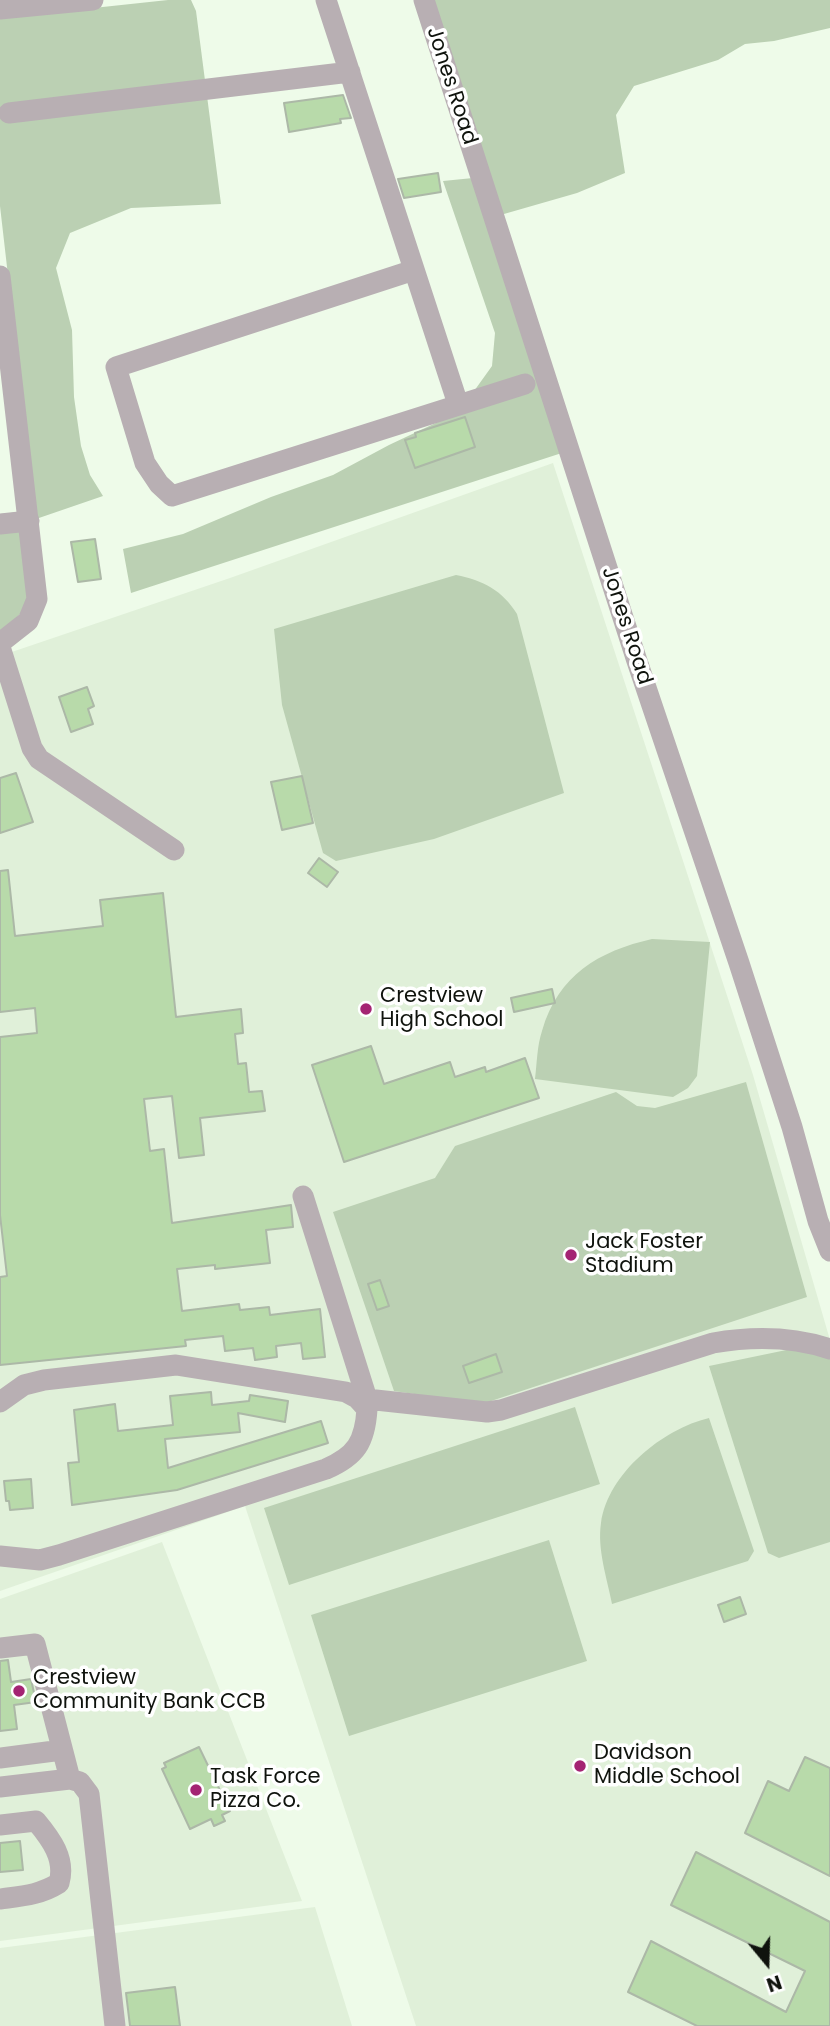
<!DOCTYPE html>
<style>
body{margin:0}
#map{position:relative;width:830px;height:2026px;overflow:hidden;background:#eefbe9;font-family:Poppins,sans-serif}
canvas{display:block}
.north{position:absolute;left:732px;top:1928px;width:70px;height:70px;-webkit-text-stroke:5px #fff;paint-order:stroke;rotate:161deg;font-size:19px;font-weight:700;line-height:28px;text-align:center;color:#0f130d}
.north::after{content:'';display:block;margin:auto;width:24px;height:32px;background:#0f130d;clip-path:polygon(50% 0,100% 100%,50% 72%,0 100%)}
</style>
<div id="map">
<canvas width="830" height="2026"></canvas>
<div class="north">N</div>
</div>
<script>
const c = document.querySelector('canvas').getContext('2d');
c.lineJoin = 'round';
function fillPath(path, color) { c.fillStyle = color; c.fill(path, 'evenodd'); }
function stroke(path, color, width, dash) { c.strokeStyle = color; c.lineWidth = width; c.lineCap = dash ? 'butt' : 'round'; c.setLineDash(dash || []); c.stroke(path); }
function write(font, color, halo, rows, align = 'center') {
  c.font = font + ' Poppins,sans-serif'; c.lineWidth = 7; c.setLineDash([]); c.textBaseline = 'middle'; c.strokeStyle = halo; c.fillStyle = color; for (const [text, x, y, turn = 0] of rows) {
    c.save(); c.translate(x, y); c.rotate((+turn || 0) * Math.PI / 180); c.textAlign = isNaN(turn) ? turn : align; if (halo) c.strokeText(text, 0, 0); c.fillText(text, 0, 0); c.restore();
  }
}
const built = new Path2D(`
 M 553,463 L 753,1075 L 830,1340 L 830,2026 L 416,2026 L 245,1506 L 0,1591 L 0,656 L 230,578 Z
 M 162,1542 L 302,1901 L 0,1941 L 0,1599 Z
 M 315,1907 L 352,2026 L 0,2026 L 0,1948 Z`);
const green = new Path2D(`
 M 168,0 L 191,0 L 196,11 L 221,204 L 131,208 L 70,233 L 56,268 L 72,330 L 74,397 L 81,446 L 90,475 L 103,496 L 36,519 L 0,206 L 0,18 Z
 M 422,0 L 830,0 L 830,28 L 774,41 L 745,44 L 718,60 L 634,86 L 616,115 L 625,173 L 577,193 L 497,216 L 571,450 L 131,593 L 123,549 L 183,534 L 271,497 L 333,475 L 389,445 L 459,412 L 492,366 L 495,333 L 443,181 L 483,177 Z
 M 20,512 L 29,597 L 25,609 L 0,634 L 0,514 Z
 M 456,575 C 483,580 503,591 517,614 L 564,793 L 434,839 L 336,861 L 323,853 L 282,705 L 274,629 Z
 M 652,939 L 710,942 L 697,1076 L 688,1088 L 673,1097 L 535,1079 C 537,1063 537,1046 542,1031 C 558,975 599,951 652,939 Z
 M 746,1082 L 807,1297 L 482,1404 L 394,1391 L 333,1212 L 435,1178 L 455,1146 L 616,1092 L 637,1106 L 655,1108 Z
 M 796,1348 L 830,1353 L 830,1542 L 779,1558 L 768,1553 L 709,1366 Z
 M 575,1407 L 600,1484 L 289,1585 L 264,1508 Z
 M 709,1418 L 754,1551 L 748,1561 L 612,1604 C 607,1578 597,1549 601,1523 C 608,1473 663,1429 709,1418 Z
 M 549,1540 L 587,1661 L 349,1736 L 311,1615 Z`);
const building = new Path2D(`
 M 343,95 L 351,118 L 340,119 L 341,123 L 289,132 L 284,103 Z
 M 438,173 L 441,192 L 404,198 L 398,179 Z
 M 465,417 L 475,447 L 415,468 L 405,440 L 416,437 L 415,433 Z
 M 95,539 L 101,579 L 78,582 L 71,542 Z
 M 87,687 L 94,706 L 88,709 L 93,724 L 71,732 L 59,697 Z
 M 16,773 L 33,822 L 0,833 L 0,778 Z
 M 302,776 L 313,823 L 282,830 L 271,782 Z
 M 319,858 L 338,872 L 327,887 L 308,873 Z
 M 8,870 L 15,936 L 103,926 L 100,900 L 163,893 L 176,1017 L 241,1009 L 243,1033 L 235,1034 L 238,1064 L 246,1063 L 249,1092 L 262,1091 L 265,1111 L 200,1118 L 204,1155 L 179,1158 L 172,1096 L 144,1099 L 150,1151 L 164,1149 L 172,1223 L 291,1205 L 293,1227 L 266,1230 L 270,1263 L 215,1269 L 215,1265 L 177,1269 L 182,1311 L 239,1304 L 240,1310 L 269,1307 L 270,1315 L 320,1309 L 325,1357 L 303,1359 L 301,1343 L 276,1346 L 277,1357 L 255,1360 L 253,1348 L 225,1351 L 223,1336 L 185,1340 L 186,1346 L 0,1365 L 0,1277 L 7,1276 L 0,1215 L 0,1037 L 37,1033 L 35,1008 L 0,1012 L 0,871 Z
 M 552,989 L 555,1003 L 514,1012 L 511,998 Z
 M 371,1046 L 384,1084 L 450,1062 L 455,1077 L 485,1067 L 486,1072 L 525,1058 L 539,1098 L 344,1162 L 312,1065 Z
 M 380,1280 L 389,1306 L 377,1310 L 368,1284 Z
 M 496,1354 L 502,1372 L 469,1383 L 463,1366 Z
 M 211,1392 L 212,1405 L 249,1401 L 250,1395 L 288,1401 L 285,1422 L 238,1413 L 240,1432 L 165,1439 L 168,1468 L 321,1421 L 328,1443 L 177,1490 L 72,1505 L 68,1463 L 79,1462 L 74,1410 L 115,1404 L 118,1431 L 173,1425 L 170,1396 Z
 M 31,1479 L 33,1508 L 10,1510 L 9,1501 L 6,1501 L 4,1481 Z
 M 740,1597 L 746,1614 L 724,1622 L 718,1605 Z
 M 8,1660 L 11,1682 L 31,1679 L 36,1702 L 14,1705 L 17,1729 L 0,1731 L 0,1661 Z
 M 199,1747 L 230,1811 L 222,1815 L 225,1821 L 214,1826 L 211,1819 L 190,1829 L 162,1769 L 166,1767 L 164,1763 Z
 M 805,1757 L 830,1768 L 830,1876 L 745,1833 L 768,1781 L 789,1791 Z
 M 20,1841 L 23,1870 L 0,1872 L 0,1843 Z
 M 696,1852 L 830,1922 L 830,2026 L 697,2026 L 628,1992 L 651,1941 L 786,2012 L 805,1971 L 671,1905 Z
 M 175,1987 L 180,2026 L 130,2026 L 126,1993 Z`);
const minor = new Path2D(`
 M 326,0 L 458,404
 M 424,0 L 637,661 L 739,963 L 792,1127 L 818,1221 L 830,1251
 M 0,9 L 93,0
 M 9,113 L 350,72
 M 414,270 L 116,367 L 145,463 L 159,484 L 172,496 L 525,384
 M 0,276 L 37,599 L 28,621 L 0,643
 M 0,524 L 29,521
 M 0,647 L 32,748 L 39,759 L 174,850
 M 303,1196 L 367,1399
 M 357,1398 L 487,1412 L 501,1410 L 713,1343 C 753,1336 791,1336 830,1349
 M 0,1402 L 24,1385 L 44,1380 L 176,1365 L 346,1392 L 357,1398 L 367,1409 C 365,1442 356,1456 326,1469 L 59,1555 L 40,1560 L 0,1556
 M 0,1648 L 35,1644 L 70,1779
 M 0,1758 L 62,1750
 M 0,1787 L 70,1779 L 80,1782 L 89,1794 L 115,2026
 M 0,1825 L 36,1821 C 51,1839 66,1859 59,1883 C 40,1895 22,1896 0,1899`);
const markers = [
 [366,1009,7,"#a42473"],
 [571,1255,7,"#a42473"],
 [19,1691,7,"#a42473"],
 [580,1766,7,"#a42473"],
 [196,1790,7,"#a42473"]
];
const streetNames = [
 ["Jones Road",451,86,72],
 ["Jones Road",626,626,72]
];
const poiNames = [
 ["Crestview",380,997],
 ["High School",380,1021],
 ["Jack Foster",585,1243],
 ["Stadium",585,1267],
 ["Crestview",33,1679],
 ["Community Bank CCB",33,1703],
 ["Davidson",594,1754],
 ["Middle School",594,1778],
 ["Task Force",210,1778],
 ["Pizza Co.",210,1802]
];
fillPath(built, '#e0f0d9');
fillPath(green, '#bbd0b3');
fillPath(building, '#b8daaa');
stroke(building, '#acb8a7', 2);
stroke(minor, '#b8afb3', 21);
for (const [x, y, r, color] of markers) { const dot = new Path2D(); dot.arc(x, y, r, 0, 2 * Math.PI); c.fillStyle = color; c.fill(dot); stroke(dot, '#fff', 2.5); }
write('21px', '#0f130d', '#fff', streetNames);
write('21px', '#0f130d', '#fff', poiNames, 'left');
</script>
